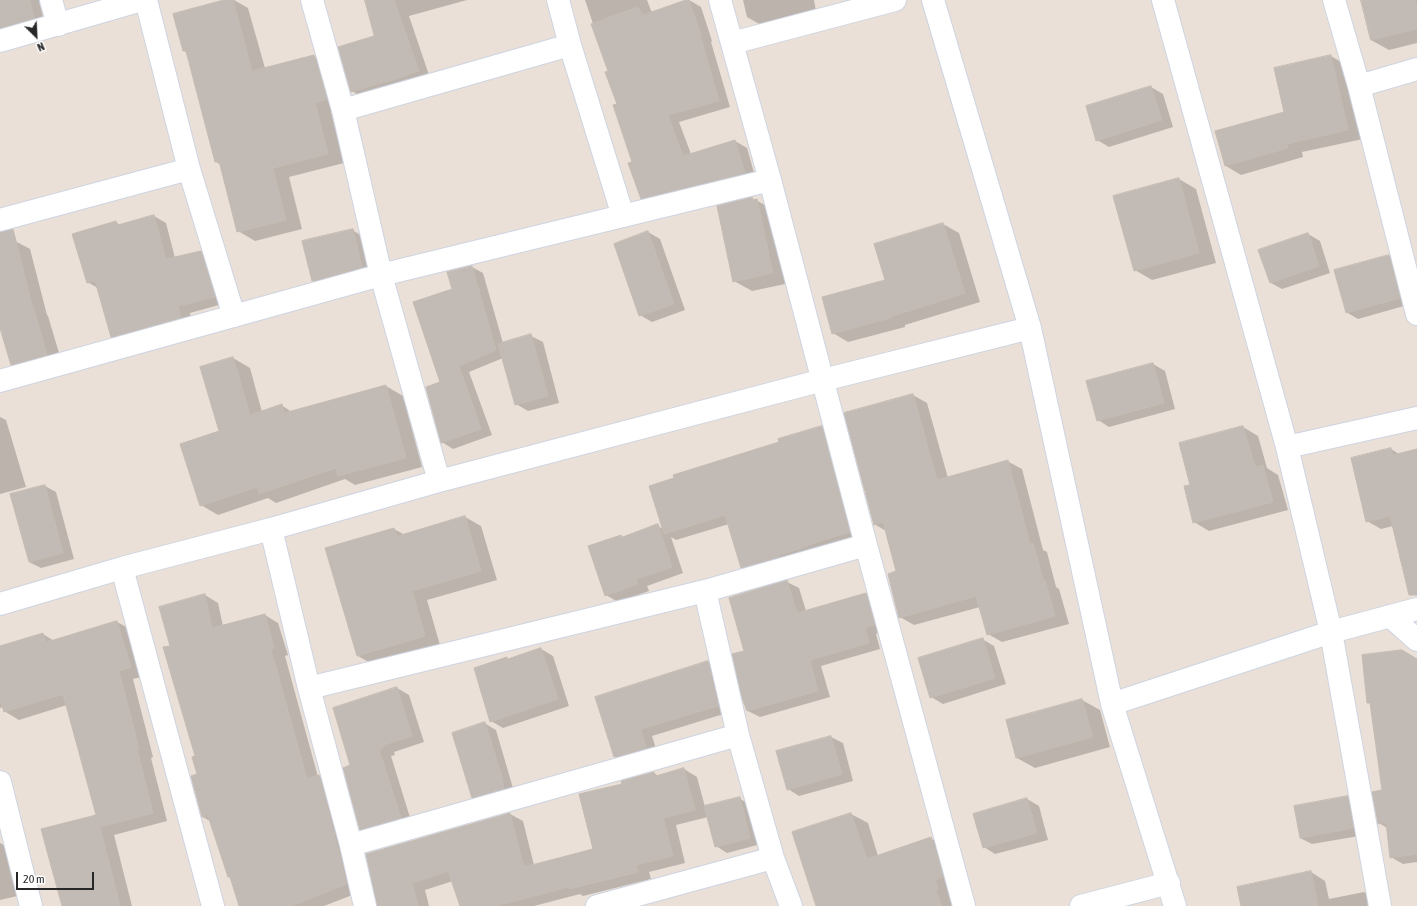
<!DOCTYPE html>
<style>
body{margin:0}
#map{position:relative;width:1417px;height:906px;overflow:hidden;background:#eae0d8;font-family:"Asap Condensed",sans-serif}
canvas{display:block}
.north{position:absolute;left:16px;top:16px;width:40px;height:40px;-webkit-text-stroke:3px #fff;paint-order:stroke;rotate:156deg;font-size:11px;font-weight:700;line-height:16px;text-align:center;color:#272727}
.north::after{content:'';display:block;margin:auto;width:14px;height:18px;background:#272727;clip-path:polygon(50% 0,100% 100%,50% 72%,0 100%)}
.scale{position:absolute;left:16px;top:872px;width:78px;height:18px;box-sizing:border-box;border:2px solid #272727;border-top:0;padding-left:5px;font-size:12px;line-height:14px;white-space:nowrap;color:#272727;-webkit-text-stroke:3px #fff;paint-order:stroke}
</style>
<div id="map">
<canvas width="1417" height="906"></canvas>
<div class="north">N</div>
<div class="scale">20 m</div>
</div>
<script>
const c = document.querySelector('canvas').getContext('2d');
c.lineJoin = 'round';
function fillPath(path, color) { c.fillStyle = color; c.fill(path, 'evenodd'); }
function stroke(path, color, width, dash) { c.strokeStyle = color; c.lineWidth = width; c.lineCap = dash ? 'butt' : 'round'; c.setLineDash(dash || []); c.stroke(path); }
const shadow = new Path2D(`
 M 0,0 L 39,0 L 45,25 L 0,44 Z
 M 228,0 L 234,0 L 248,8 L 265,68 L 314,56 L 331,65 L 343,108 L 331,112 L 344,163 L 289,177 L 302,229 L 255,241 L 238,231 L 221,165 L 216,162 L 188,53 L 184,51 Z
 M 366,0 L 467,0 L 409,16 L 430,78 L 363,98 L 352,91 L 376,36 Z
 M 585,0 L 647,0 L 652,13 L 689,0 L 701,7 L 712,41 L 711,42 L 730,107 L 679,122 L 691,154 L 735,141 L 747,148 L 756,180 L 653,205 L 641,198 L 634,162 L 609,71 Z
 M 743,0 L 814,0 L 816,11 L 759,24 L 747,17 Z
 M 1362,0 L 1417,0 L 1417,43 L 1389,50 L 1371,40 Z
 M 1331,56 L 1346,65 L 1363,139 L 1302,152 L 1303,157 L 1241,175 L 1226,166 L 1285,113 Z
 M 1151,87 L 1163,94 L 1173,127 L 1109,147 L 1097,140 Z
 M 1179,179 L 1196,189 L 1216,263 L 1152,280 L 1135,270 Z
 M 752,198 L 774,210 L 790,283 L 752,291 L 734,281 Z
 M 154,216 L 166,223 L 175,258 L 201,252 L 212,258 L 226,303 L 190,313 L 192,324 L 123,343 L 111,337 L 98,288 L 87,282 L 116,222 L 120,225 Z
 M 943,224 L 959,233 L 980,302 L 905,325 L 905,327 L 848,342 L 833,333 Z
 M 352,230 L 364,237 L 373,274 L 325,287 L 313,281 Z
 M 648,232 L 660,239 L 685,310 L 652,322 L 640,315 Z
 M 1308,234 L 1320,241 L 1330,273 L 1282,289 L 1271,283 Z
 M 15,241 L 30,249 L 47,315 L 48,316 L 62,363 L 27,373 L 12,364 L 1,329 L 0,329 L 0,244 Z
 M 1389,256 L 1401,263 L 1411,304 L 1358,319 L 1346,312 Z
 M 472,267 L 483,273 L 503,343 L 531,336 L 543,342 L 559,403 L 528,411 L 516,404 L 503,358 L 469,372 L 492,435 L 453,449 L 442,442 L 442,383 L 453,289 L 448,272 Z
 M 233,358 L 250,368 L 262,412 L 281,405 L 292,412 L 386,386 L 403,396 L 422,467 L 355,485 L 345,479 L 276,503 L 268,498 L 218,515 L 201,505 L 220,432 Z
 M 1153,364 L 1165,371 L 1175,409 L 1109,427 L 1098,420 Z
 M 913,395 L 927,403 L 948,478 L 1007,461 L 1022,469 L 1043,550 L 1047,552 L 1056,587 L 1059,589 L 1069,624 L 1002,642 L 988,634 L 980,607 L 914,625 L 900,617 L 898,572 L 886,531 L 874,524 Z
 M 0,417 L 6,420 L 26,487 L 0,494 Z
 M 822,427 L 833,434 L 861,539 L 753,574 L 742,567 L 729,524 L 676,540 L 671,537 L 683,573 L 647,586 L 649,591 L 618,602 L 606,595 L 621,536 L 623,537 L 658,526 L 663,529 L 781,443 Z
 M 1243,427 L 1258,436 L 1267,468 L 1278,475 L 1288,510 L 1209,531 L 1194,522 L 1191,485 Z
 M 1391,449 L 1399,454 L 1417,450 L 1417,590 L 1393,526 L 1381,529 L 1367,521 Z
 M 45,486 L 56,492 L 74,559 L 41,568 L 29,562 Z
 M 465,517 L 481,526 L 497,580 L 427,600 L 440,645 L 374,665 L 358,656 L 326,549 L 394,529 L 405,535 Z
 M 787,582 L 799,588 L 806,611 L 866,594 L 878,601 L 886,631 L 876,634 L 880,649 L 821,666 L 830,697 L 760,717 L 748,711 L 745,651 Z
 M 205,595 L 218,603 L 223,626 L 265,615 L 278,623 L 288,655 L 285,656 L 318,777 L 319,776 L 333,784 L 360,892 L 324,906 L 240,906 L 231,878 L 229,877 L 210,821 L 203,817 L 196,756 L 171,646 Z
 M 117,622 L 132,630 L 145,676 L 133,679 L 153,757 L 151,758 L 167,821 L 114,835 L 132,906 L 63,906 L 98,815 L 67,705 L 19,720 L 4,711 L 3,707 L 0,708 L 0,647 L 43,634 L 54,641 Z
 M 982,639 L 994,646 L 1006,684 L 943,704 L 931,697 Z
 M 541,649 L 553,656 L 569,706 L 503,728 L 491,721 L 507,658 L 508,659 Z
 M 1417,660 L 1417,862 L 1403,864 L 1391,857 L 1387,828 L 1379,823 L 1383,791 L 1371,704 L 1368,702 Z
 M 708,662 L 720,669 L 730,712 L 652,736 L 658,755 L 626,763 L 615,757 L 596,698 Z
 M 397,688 L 409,695 L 424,742 L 394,752 L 395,755 L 391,756 L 412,824 L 372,836 L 361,829 L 351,766 Z
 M 1082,700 L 1100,710 L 1110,747 L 1035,768 L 1017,758 Z
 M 484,723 L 496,730 L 515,795 L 484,804 L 472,797 Z
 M 831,737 L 843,743 L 853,781 L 799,796 L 788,789 Z
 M 684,769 L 697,777 L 705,807 L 740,799 L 751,805 L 761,844 L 727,853 L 716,846 L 708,817 L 676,825 L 685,863 L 649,872 L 651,879 L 583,896 L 580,894 L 534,906 L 461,906 L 453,881 L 425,890 L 429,906 L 378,906 L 510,814 L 523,821 L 534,865 L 594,849 L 623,785 L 654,773 L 658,776 Z
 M 1348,797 L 1359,804 L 1365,835 L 1312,844 L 1300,838 Z
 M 1027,799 L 1039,806 L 1048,840 L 995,854 L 984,847 Z
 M 851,814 L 868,823 L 878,856 L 930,838 L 947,848 L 954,906 L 817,906 Z
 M 0,843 L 4,845 L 17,896 L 0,900 Z
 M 1311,872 L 1325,881 L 1329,899 L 1364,892 L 1379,900 L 1380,906 L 1242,906 Z`);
const building = new Path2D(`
 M 0,0 L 30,0 L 34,18 L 0,28 Z
 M 224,0 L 233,0 L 252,71 L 314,55 L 327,99 L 315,103 L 328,154 L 273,168 L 286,220 L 237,232 L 219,161 L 215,162 L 186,51 L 183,51 L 173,14 Z
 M 365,0 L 394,0 L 419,71 L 387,82 L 387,81 L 351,92 L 338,47 L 374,36 Z
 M 686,0 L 689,0 L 701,35 L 700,35 L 719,101 L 668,115 L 683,156 L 735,140 L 745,173 L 641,199 L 628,163 L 632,162 L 613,105 L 617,104 L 605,72 L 608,71 L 591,24 L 638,7 L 642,15 Z
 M 1361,0 L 1415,0 L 1417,9 L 1417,29 L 1371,40 Z
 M 1331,55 L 1348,130 L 1287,144 L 1288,148 L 1225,166 L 1215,131 L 1284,112 L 1274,68 Z
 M 1151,86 L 1162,120 L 1096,141 L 1086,106 Z
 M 1179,178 L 1199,253 L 1134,271 L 1113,196 Z
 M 752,197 L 753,200 L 757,199 L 773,273 L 733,282 L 717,206 Z
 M 154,215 L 166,259 L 201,251 L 215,297 L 178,306 L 181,318 L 111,337 L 95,281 L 87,283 L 72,234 L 116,221 L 117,225 Z
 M 943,223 L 965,293 L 890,317 L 890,318 L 832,334 L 822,297 L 885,280 L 874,244 Z
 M 13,229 L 32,306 L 33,306 L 47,355 L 11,365 L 0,328 L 0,232 Z
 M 353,229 L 362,267 L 312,281 L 302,241 Z
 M 648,231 L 674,304 L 639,316 L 614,244 Z
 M 1308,233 L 1319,266 L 1270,283 L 1258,250 Z
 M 1389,255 L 1400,298 L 1346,313 L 1334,270 Z
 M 472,266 L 496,350 L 459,366 L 481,429 L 441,443 L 426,387 L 440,382 L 413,302 L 452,289 L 447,272 Z
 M 531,334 L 548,396 L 515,405 L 498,344 Z
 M 233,357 L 250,415 L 282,404 L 284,413 L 386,385 L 406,458 L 338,476 L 336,468 L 259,494 L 257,487 L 200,506 L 180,444 L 219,431 L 200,367 Z
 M 1153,363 L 1164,403 L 1097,421 L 1086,381 Z
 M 913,394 L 937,480 L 1008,460 L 1030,544 L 1033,543 L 1043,580 L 1045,580 L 1055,616 L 987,635 L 976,596 L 899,618 L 888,574 L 896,571 L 883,522 L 874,525 L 844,413 Z
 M 822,426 L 850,532 L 808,545 L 808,546 L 780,555 L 780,556 L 741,568 L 725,515 L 664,534 L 649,486 L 674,478 L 673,475 L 779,442 L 778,439 Z
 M 1243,426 L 1255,467 L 1263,465 L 1273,502 L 1193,523 L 1184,486 L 1190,485 L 1179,443 Z
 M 1391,448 L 1393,455 L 1417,449 L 1417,595 L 1409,595 L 1390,516 L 1366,522 L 1351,458 Z
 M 45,485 L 63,553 L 29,562 L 10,494 Z
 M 465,516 L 481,571 L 412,591 L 425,636 L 357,656 L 325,548 L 394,528 L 397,536 Z
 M 658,524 L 672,567 L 636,579 L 638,584 L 605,596 L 588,546 L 621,535 L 622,537 Z
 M 787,580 L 797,613 L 866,593 L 875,625 L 865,627 L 869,643 L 810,660 L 818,691 L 747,711 L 742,698 L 732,654 L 744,651 L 729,598 Z
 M 205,594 L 212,628 L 265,614 L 274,648 L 271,649 L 307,779 L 319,775 L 347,884 L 291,906 L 239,906 L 230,877 L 228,877 L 208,816 L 202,817 L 191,776 L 197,774 L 192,757 L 195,756 L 163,647 L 170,646 L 159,607 Z
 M 117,621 L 131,667 L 119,671 L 139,749 L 137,750 L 153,813 L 100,827 L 120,906 L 62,906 L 41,829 L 96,815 L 63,694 L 4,712 L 0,700 L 0,646 L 43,633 L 46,642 Z
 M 983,638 L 995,678 L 930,698 L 918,658 Z
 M 541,648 L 558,699 L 490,722 L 474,668 L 507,657 L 507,659 Z
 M 1402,650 L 1417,659 L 1417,854 L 1390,858 L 1386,822 L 1378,824 L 1372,792 L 1382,790 L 1370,703 L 1367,703 L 1362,655 Z
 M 708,661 L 718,706 L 641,729 L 646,748 L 614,757 L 595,697 Z
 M 397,687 L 412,736 L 383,745 L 383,748 L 379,749 L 401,818 L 360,830 L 343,768 L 350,765 L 333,708 Z
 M 1082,699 L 1093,737 L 1016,758 L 1006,720 Z
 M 485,722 L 502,777 L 504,789 L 472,798 L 452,733 Z
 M 831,736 L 842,774 L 787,790 L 776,751 Z
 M 684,768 L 695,810 L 663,818 L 673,856 L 636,865 L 638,872 L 569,889 L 569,887 L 495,906 L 460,906 L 448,871 L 412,883 L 418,906 L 377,906 L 366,854 L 510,813 L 524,867 L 593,849 L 579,794 L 622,784 L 621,781 L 654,772 L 655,776 Z
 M 1348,796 L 1353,828 L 1300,838 L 1294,806 Z
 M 740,797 L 750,838 L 715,847 L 704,806 Z
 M 1027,798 L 1037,833 L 983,848 L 973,814 Z
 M 851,813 L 867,859 L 931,837 L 943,877 L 935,880 L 938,889 L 936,890 L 942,906 L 816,906 L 792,832 Z
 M 1311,871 L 1318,906 L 1241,906 L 1237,887 Z`);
const street = new Path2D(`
 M 51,0 L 58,25
 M 146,0 L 189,169 L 234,316
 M 312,0 L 343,110 L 381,275 L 439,481
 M 558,0 L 570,45 L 623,216
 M 720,0 L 770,180 L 866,545 L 964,906
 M 933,0 L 1030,328 L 1112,704 L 1175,906
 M 1163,0 L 1287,447 L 1331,632 L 1380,906
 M 1334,0 L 1359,86 L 1417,314
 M 0,41 L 142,0
 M 732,43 L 895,0
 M 1359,86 L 1417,69
 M 343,110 L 570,45
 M 0,220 L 189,169
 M 0,381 L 381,275 L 770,180
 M 1287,447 L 1417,418
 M 271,529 L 309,688 L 351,845 L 365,906
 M 122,568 L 213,906
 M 705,591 L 738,735 L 773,858 L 791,906
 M 0,604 L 122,568 L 271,529 L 439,481 L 823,380 L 1030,328
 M 1390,616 L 1417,640
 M 309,688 L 705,591 L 866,545
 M 1112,704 L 1331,632 L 1417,609
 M 0,782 L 31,906
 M 351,845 L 738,735
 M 597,906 L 773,858
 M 1081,906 L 1169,883`);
fillPath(shadow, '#0003');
fillPath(building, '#c2bab5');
stroke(building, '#c5bbb2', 1);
stroke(street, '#cdd4e1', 24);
stroke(street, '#fff', 22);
</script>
